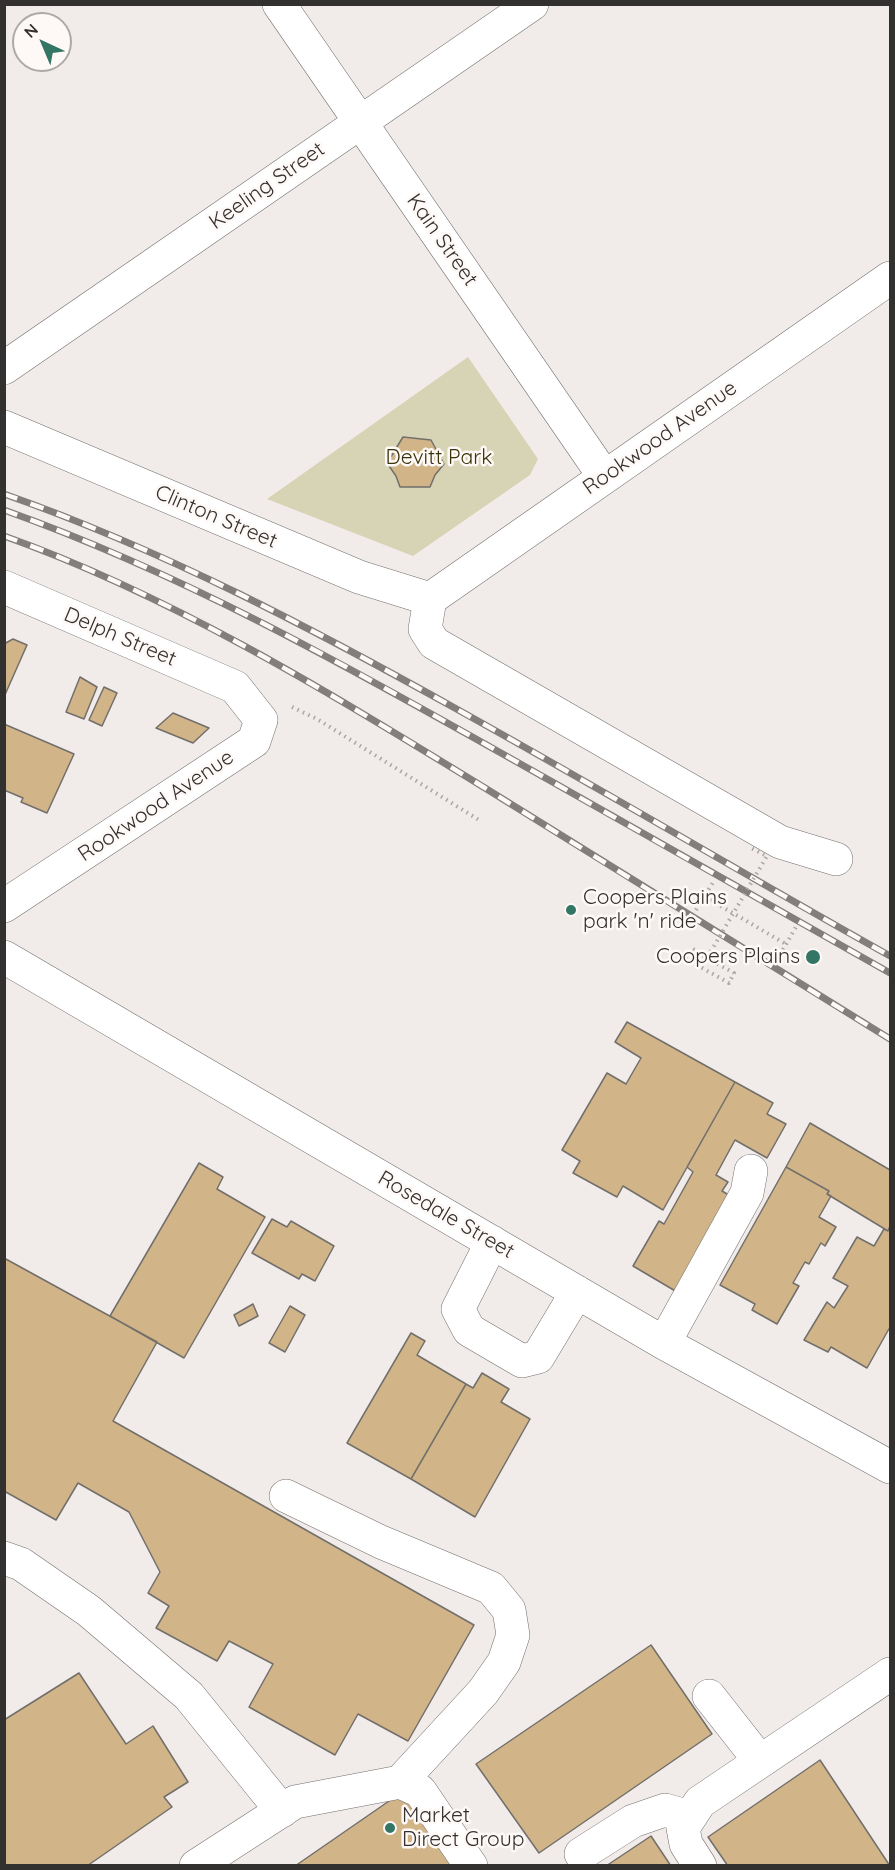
<!DOCTYPE html>
<style>
body{margin:0}
#map{position:relative;width:895px;height:1870px;overflow:hidden;background:#f1ece9;font-family:Quicksand,sans-serif}
canvas{display:block}
.frame{position:absolute;inset:0;border:6px solid #333130;pointer-events:none}
.north{position:absolute;left:12px;top:12px;width:60px;height:60px;box-sizing:border-box;background:#fef9f6;border:2px solid #ada9a7;border-radius:50%;rotate:316deg;font-size:16px;font-weight:700;line-height:24px;text-align:center;color:#333130}
.north::after{content:'';display:block;margin:auto;width:21px;height:27px;background:#347666;clip-path:polygon(50% 0,100% 100%,50% 72%,0 100%)}
</style>
<div id="map">
<canvas width="895" height="1870"></canvas>
<div class="frame"></div>
<div class="north">N</div>
</div>
<script>
const c = document.querySelector('canvas').getContext('2d');
c.lineJoin = 'round';
function fillPath(path, color) { c.fillStyle = color; c.fill(path, 'evenodd'); }
function stroke(path, color, width, dash) { c.strokeStyle = color; c.lineWidth = width; c.lineCap = dash ? 'butt' : 'round'; c.setLineDash(dash || []); c.stroke(path); }
function write(font, color, halo, rows, align = 'center') {
  c.font = font + ' Quicksand,sans-serif'; c.lineWidth = 5; c.setLineDash([]); c.textBaseline = 'middle'; c.strokeStyle = halo; c.fillStyle = color; for (const [text, x, y, turn = 0] of rows) {
    c.save(); c.translate(x, y); c.rotate((+turn || 0) * Math.PI / 180); c.textAlign = isNaN(turn) ? turn : align; if (halo) c.strokeText(text, 0, 0); c.fillText(text, 0, 0); c.restore();
  }
}
const green = new Path2D(`
 M 468,357 L 538,459 L 530,475 L 413,556 L 267,499 Z`);
const building = new Path2D(`
 M 403,437 L 431,440 L 444,464 L 435,475 L 430,487 L 400,487 L 396,476 L 387,463 Z
 M 13,639 L 27,645 L 4,697 L 4,644 Z
 M 80,677 L 97,687 L 84,719 L 66,712 Z
 M 104,687 L 117,693 L 102,726 L 89,720 Z
 M 173,713 L 209,728 L 193,743 L 156,728 Z
 M 4,724 L 74,754 L 47,813 L 21,802 L 23,798 L 4,790 Z
 M 627,1022 L 735,1082 L 663,1210 L 623,1186 L 617,1197 L 573,1173 L 580,1161 L 562,1150 L 607,1073 L 626,1084 L 641,1058 L 615,1042 Z
 M 735,1082 L 773,1103 L 767,1114 L 786,1124 L 767,1158 L 735,1140 L 716,1175 L 728,1182 L 722,1191 L 734,1198 L 677,1292 L 633,1266 L 659,1221 L 664,1224 L 693,1172 L 687,1167 Z
 M 810,1123 L 890,1170 L 890,1226 L 888,1231 L 827,1194 L 829,1191 L 786,1167 Z
 M 199,1163 L 223,1177 L 217,1189 L 265,1217 L 184,1358 L 110,1316 Z
 M 786,1167 L 829,1191 L 827,1194 L 831,1196 L 819,1217 L 836,1227 L 825,1246 L 821,1243 L 809,1264 L 805,1262 L 793,1283 L 799,1286 L 777,1324 L 752,1310 L 755,1304 L 720,1285 Z
 M 272,1219 L 287,1227 L 291,1221 L 334,1246 L 315,1281 L 302,1274 L 299,1279 L 252,1253 Z
 M 890,1226 L 890,1327 L 867,1368 L 831,1347 L 828,1352 L 804,1340 L 827,1302 L 834,1308 L 848,1286 L 833,1278 L 857,1237 L 874,1246 L 884,1229 L 888,1231 Z
 M 4,1258 L 157,1342 L 113,1421 L 474,1625 L 408,1741 L 358,1714 L 335,1755 L 249,1707 L 273,1664 L 229,1641 L 217,1661 L 156,1628 L 169,1606 L 148,1593 L 160,1572 L 129,1512 L 78,1483 L 56,1520 L 4,1491 Z
 M 253,1304 L 258,1316 L 239,1326 L 234,1315 Z
 M 290,1306 L 305,1315 L 285,1352 L 269,1343 Z
 M 411,1333 L 425,1341 L 417,1355 L 466,1384 L 411,1479 L 347,1443 Z
 M 482,1373 L 509,1389 L 501,1402 L 530,1419 L 475,1517 L 411,1479 L 466,1384 L 473,1388 Z
 M 651,1645 L 712,1734 L 539,1853 L 476,1764 Z
 M 79,1673 L 126,1744 L 153,1726 L 188,1782 L 164,1797 L 172,1807 L 87,1866 L 4,1866 L 4,1720 Z
 M 820,1760 L 890,1866 L 728,1866 L 708,1837 Z
 M 405,1790 L 457,1866 L 295,1866 Z
 M 651,1836 L 671,1866 L 606,1866 Z`);
const path = new Path2D(`
 M 292,707 L 317,719 L 479,820
 M 705,897 L 786,944
 M 696,910 L 714,881
 M 686,959 L 729,983 L 734,973 L 707,958
 M 777,960 L 796,927`);
const minor = new Path2D(`
 M 279,4 L 604,476
 M 4,368 L 532,4
 M 4,427 L 359,577 L 430,599
 M 4,587 L 235,687 L 261,720 L 254,741 L 4,906
 M 430,599 L 890,278
 M 430,599 L 425,629 L 434,643 L 780,842 L 836,859
 M 4,957 L 664,1343 L 890,1467
 M 492,1242 L 458,1309 L 469,1330 L 522,1361 L 538,1357 L 577,1292
 M 664,1343 L 747,1193 L 751,1171
 M 286,1496 L 381,1542 L 491,1588 L 509,1610 L 513,1635 L 504,1662 L 483,1692 L 400,1782
 M 4,1558 L 21,1564 L 89,1611 L 189,1696 L 282,1811
 M 709,1696 L 760,1761
 M 581,1854 L 633,1821 L 665,1810 L 690,1817
 M 196,1866 L 295,1802 L 400,1782 L 420,1791 L 471,1866
 M 700,1866 L 686,1844 L 683,1828 L 700,1802 L 890,1674`);
const rail = new Path2D(`
 M 4,494 C 166,551 313,629 462,712 C 606,792 747,876 890,956
 M 4,510 C 198,579 371,680 549,780 C 663,845 777,909 890,973
 M 4,536 C 173,596 333,695 485,788 C 620,872 755,956 890,1039`);
const pathBridge = new Path2D(`
 M 693,949 L 707,958 L 767,856 L 751,848`);
const markers = [
 [571,910,6,"#347666"],
 [813,957,8,"#347666"],
 [390,1828,6,"#347666"]
];
const streetNames = [
 ["Keeling Street",267,186,-35],
 ["Kain Street",442,240,55],
 ["Rookwood Avenue",660,438,-35],
 ["Clinton Street",216,517,23],
 ["Delph Street",120,637,23],
 ["Rookwood Avenue",156,806,-34],
 ["Rosedale Street",446,1215,30]
];
const parkNames = [
 ["Devitt Park",439,458]
];
const poiNames = [
 ["Coopers Plains",583,898],
 ["park 'n' ride",583,922],
 ["Coopers Plains",800,957,"right"],
 ["Market",402,1816],
 ["Direct Group",402,1840]
];
fillPath(green, '#d7d3b5');
fillPath(building, '#d1b488');
stroke(building, '#726f6b', 1.5);
stroke(minor, '#746f6d', 34);
stroke(path, '#aaa6a4', 4, [1.5, 4.5]);
stroke(minor, '#fff', 33);
stroke(rail, '#817e7c', 7);
stroke(rail, '#fef9f6', 4.5, [14]);
stroke(pathBridge, '#aaa6a4', 4, [1.5, 4.5]);
for (const [x, y, r, color] of markers) { const dot = new Path2D(); dot.arc(x, y, r, 0, 2 * Math.PI); c.fillStyle = color; c.fill(dot); stroke(dot, '#fef9f6', 2); }
write('21px', '#333130', '#fef9f6', streetNames);
write('21px', '#38330a', '#fef9f6', parkNames);
write('21px', '#333130', '#fef9f6', poiNames, 'left');
</script>
